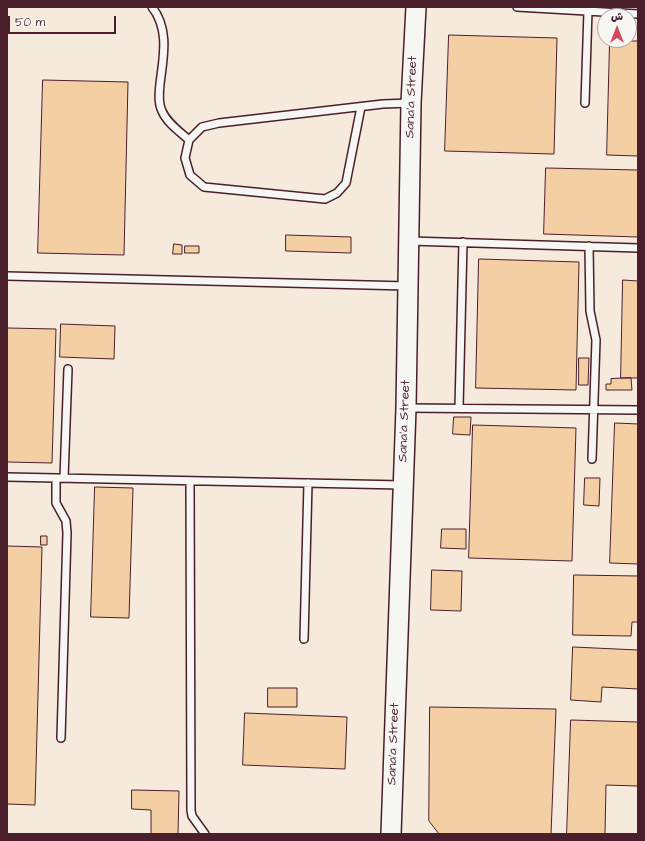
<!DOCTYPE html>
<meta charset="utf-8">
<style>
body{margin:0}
#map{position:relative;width:645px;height:841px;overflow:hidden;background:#f5eadb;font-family:"Architects Daughter","Playpen Sans Arabic",sans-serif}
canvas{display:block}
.frame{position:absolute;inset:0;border:8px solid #4a1f2b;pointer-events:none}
.north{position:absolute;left:597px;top:8px;width:40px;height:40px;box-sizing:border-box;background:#f6f6f2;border:1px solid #b1a0a2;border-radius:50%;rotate:0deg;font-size:11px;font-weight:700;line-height:16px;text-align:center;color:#4a1f2b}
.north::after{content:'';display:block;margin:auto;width:14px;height:18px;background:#d1495b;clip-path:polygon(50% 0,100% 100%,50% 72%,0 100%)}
.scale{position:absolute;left:8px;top:16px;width:108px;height:18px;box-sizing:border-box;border:2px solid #4a1f2b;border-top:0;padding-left:5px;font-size:12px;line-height:14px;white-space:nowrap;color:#4a1f2b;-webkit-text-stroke:3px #f6f6f2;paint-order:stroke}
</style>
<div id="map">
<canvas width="645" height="841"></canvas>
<div class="frame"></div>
<div class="north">ش</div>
<div class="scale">50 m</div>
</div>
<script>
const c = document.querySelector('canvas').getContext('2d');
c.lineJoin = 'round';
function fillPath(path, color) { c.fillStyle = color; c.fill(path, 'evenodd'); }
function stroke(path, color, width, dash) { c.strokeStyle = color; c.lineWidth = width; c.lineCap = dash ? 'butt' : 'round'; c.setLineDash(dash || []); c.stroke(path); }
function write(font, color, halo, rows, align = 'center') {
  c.font = font + ' "Architects Daughter",sans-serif'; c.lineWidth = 3; c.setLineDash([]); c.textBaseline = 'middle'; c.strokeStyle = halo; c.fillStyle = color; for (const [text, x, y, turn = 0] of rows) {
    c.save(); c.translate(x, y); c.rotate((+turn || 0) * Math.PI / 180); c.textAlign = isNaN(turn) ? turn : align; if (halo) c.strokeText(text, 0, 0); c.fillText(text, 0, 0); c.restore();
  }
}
const building = new Path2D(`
 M 449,35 L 557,38 L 554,154 L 445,151 Z
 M 610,41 L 638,41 L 638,156 L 607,155 Z
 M 43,80 L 128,82 L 124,255 L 38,253 Z
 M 546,168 L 638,170 L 638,237 L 544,234 Z
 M 286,235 L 351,237 L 351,253 L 286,251 Z
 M 174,244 L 182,245 L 182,254 L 173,254 Z
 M 185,246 L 199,246 L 199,253 L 185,253 Z
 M 479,259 L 579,262 L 576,390 L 476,388 Z
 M 623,280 L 638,281 L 638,378 L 621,378 Z
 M 61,324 L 115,326 L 114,359 L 60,357 Z
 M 7,328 L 56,329 L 52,463 L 7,462 Z
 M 579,358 L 589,358 L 588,385 L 579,385 Z
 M 631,378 L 632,390 L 606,390 L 606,384 L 611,384 L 611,379 Z
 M 454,417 L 471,417 L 470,435 L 453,434 Z
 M 615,423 L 638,424 L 638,564 L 610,563 Z
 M 473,425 L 576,428 L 572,561 L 469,558 Z
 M 585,478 L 600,478 L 599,506 L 584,505 Z
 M 95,487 L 133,488 L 129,618 L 91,617 Z
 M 442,529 L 466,529 L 466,549 L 441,548 Z
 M 41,536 L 47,536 L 47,545 L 41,545 Z
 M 7,546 L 42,547 L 35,805 L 7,804 Z
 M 432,570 L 462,571 L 461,611 L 431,610 Z
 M 574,575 L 638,576 L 638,622 L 632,622 L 631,636 L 573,635 Z
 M 573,647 L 638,650 L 638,689 L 602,687 L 601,702 L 571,700 Z
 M 268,688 L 297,688 L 297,707 L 268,707 Z
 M 430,707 L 556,709 L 551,834 L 439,834 L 429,821 Z
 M 245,713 L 347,717 L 345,769 L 243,765 Z
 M 571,720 L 638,722 L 638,786 L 606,785 L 605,834 L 567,834 Z
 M 132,790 L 179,791 L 178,834 L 151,834 L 151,810 L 132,809 Z`);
const service = new Path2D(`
 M 152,7 C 170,30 163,58 160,84 C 159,93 158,103 162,111 C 167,123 180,132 189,140
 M 517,7 L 638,14
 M 585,103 L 588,11
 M 361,107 L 346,183 L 337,193 L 325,199 L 204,187 L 190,175 L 185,158 L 189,140 L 202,127 L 219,123 L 383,104 L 410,103
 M 410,241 L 638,248
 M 589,246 L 590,311 L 596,340 L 592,459
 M 7,276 L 407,286
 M 406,408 L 638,410
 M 459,408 L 463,242
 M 7,477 L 403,485
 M 56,478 L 56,503 L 66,521 L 67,533 L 61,738
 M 64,478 L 68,369
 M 190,481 L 191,810 L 192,816 L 205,834
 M 304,639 L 308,483`);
const tertiary = new Path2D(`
 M 391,834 L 406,408 L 411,103 L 416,7`);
const streetNames = [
 ["Sana'a Street",412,97,-88],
 ["Sana'a Street",405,421,-88],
 ["Sana'a Street",394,744,-88]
];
fillPath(building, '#f4cfa4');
stroke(building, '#4a1f2b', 1);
stroke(service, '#4a1f2b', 10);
stroke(tertiary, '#4a1f2b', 22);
stroke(service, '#f6f6f2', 7);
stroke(tertiary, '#f6f6f2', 19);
write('13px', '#4a1f2b', '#f6f6f2', streetNames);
</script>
